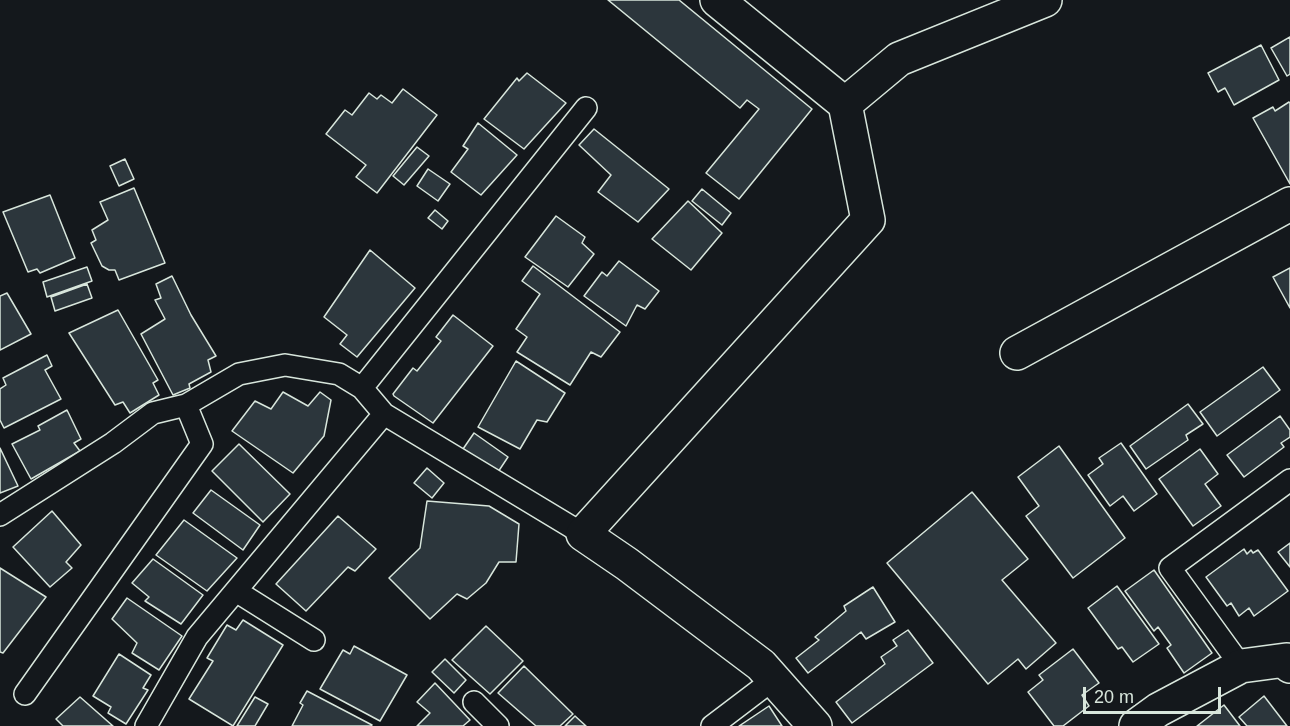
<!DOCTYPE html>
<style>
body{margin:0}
#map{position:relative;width:1290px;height:726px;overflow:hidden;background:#14181c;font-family:Arial,sans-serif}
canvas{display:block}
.scale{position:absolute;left:1083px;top:687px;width:138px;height:27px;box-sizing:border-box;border:3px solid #d8e6dc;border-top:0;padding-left:8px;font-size:18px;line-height:21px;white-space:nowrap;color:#d8e6dc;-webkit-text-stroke:4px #14181c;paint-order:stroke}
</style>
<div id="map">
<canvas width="1290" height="726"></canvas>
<div class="scale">20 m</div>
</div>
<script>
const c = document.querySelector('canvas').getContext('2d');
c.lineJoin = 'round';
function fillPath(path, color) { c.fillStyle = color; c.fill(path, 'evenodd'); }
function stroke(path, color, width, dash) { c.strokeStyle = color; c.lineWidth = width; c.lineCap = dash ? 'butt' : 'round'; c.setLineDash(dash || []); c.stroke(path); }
const building = new Path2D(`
 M 608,0 L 679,0 L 812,109 L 739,199 L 706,173 L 759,109 L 747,100 L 740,108 Z
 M 1290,37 L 1290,74 L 1287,76 L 1271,48 Z
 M 1261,45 L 1279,80 L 1234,105 L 1225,88 L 1218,92 L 1208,73 Z
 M 527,73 L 566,103 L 524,149 L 484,119 L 517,78 L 519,81 Z
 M 403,89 L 437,115 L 377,193 L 356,177 L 366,165 L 326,134 L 345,110 L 352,115 L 369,93 L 377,99 L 381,95 L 392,103 Z
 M 1289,102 L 1290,103 L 1290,184 L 1253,118 L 1273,107 L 1275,111 Z
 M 478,123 L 517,155 L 481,195 L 451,172 L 468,149 L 463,146 Z
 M 594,129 L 669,189 L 638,222 L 598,192 L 611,175 L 579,145 Z
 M 417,147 L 429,156 L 404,185 L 393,176 Z
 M 125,159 L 134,179 L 119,186 L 110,166 Z
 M 428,169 L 450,184 L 438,201 L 417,186 Z
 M 134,188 L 165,263 L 119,280 L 115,270 L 109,270 L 102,266 L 91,243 L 96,240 L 92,230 L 108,220 L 100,202 Z
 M 702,189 L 731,213 L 722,225 L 692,201 Z
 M 50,195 L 75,258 L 40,273 L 37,269 L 28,272 L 3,212 Z
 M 688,201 L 722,233 L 691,270 L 652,239 Z
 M 435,210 L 448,221 L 442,229 L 428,218 Z
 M 556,216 L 585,237 L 582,243 L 594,254 L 568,287 L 525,257 Z
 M 370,250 L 415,288 L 357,357 L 340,344 L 347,335 L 324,317 Z
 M 619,261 L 659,291 L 645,309 L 637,305 L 626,326 L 584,296 L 602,272 L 607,276 Z
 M 533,266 L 620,332 L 601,357 L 591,352 L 570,385 L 517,352 L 527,337 L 516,329 L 540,294 L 522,281 Z
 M 87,267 L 92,281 L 47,297 L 43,282 Z
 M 1290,268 L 1290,308 L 1273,277 Z
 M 172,276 L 191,315 L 216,356 L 208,360 L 211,372 L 189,384 L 190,388 L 173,395 L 141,334 L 165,319 L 155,300 L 161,298 L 156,284 Z
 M 87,284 L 92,298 L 55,311 L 51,297 Z
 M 7,293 L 31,334 L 0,350 L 0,296 Z
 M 118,310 L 158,380 L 153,383 L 159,395 L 130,413 L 123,402 L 115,405 L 69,333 Z
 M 453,315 L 493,346 L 433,423 L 394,396 L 393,394 L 413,368 L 417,371 L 441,341 L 436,337 Z
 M 47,355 L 52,366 L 45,370 L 61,399 L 4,428 L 0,420 L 0,389 L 6,385 L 3,378 Z
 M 516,361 L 565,393 L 547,422 L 537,420 L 520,449 L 478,427 Z
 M 1263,367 L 1280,390 L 1217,436 L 1200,412 Z
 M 283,392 L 308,406 L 320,392 L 331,400 L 324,436 L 293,473 L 232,431 L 255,401 L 271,409 Z
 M 1188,404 L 1203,424 L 1186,435 L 1188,440 L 1146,469 L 1130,446 Z
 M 67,410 L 81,439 L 74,443 L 80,451 L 31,479 L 12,444 L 40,430 L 38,426 Z
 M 1280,416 L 1290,430 L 1290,437 L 1281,443 L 1284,447 L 1244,477 L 1227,455 Z
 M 474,433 L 508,457 L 498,472 L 463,449 Z
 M 1121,443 L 1157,494 L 1134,511 L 1123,496 L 1110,506 L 1088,475 L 1103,464 L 1099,458 Z
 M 239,444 L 290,494 L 263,522 L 212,471 Z
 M 1059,446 L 1125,538 L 1073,578 L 1026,516 L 1039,506 L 1018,477 Z
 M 0,448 L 18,486 L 0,493 Z
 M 1200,449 L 1218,474 L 1205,484 L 1221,506 L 1193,526 L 1159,479 Z
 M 427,468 L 444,483 L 432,498 L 414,483 Z
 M 211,490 L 260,525 L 243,550 L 193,513 Z
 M 972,492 L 1028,559 L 1002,580 L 1056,643 L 1026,669 L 1018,659 L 988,684 L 887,563 Z
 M 427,501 L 489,506 L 519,524 L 516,562 L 499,562 L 486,583 L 467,599 L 457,594 L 430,619 L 389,578 L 420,548 Z
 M 52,511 L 81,545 L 66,562 L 72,568 L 50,587 L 13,547 Z
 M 338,516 L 376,549 L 355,571 L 348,567 L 306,611 L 276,584 Z
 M 184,520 L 237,558 L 207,591 L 156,555 Z
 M 1290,543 L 1290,567 L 1278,552 Z
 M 1244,549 L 1247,554 L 1251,550 L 1253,553 L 1258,550 L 1288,591 L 1254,616 L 1249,608 L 1239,616 L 1231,603 L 1227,606 L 1206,577 Z
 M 153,559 L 203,595 L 181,624 L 145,601 L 149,597 L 132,583 Z
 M 0,568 L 46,597 L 3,653 L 0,652 Z
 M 1154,570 L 1212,653 L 1184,673 L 1167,648 L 1171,645 L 1158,627 L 1154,631 L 1125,591 Z
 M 1117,586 L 1159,644 L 1133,662 L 1122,647 L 1118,649 L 1088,608 Z
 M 873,587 L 895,622 L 866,639 L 861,632 L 808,673 L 796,658 L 819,640 L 815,637 L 846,611 L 844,606 Z
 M 127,598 L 182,636 L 159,670 L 132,653 L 137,643 L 112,619 Z
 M 243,620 L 283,645 L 233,726 L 189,699 L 213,661 L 207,658 L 227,625 L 236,630 Z
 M 486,626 L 523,661 L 490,694 L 452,660 Z
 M 908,630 L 933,663 L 852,723 L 836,702 L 885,664 L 881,657 L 897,646 L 893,640 Z
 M 354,646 L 407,675 L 380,721 L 320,689 L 343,650 L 350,654 Z
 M 1073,649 L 1099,683 L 1082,695 L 1089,706 L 1063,726 L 1054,726 L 1028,692 L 1043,680 L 1039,675 Z
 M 119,654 L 151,675 L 143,688 L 148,690 L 126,724 L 108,713 L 111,707 L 93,696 Z
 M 445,659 L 466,680 L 454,693 L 432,672 Z
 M 524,666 L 573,714 L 560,726 L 536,726 L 498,693 Z
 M 435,683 L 470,720 L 463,726 L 417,726 L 430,713 L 417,702 Z
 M 307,691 L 372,725 L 371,726 L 292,726 L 303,705 L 300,703 Z
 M 1264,696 L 1287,726 L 1247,726 L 1239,717 Z
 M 80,697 L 113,726 L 63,726 L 56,719 Z
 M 255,697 L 268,704 L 255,726 L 237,726 Z
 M 1224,705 L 1240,726 L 1197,726 Z
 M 769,706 L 782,726 L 739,726 Z
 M 575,716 L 586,726 L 565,726 Z`);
const service = new Path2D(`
 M 362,388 L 586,108
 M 0,515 L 113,443 L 153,413 L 186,405 L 239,374 L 285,365 L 339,374 L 362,388 L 384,414 L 583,534
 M 236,591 L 314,640
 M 1241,666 L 1170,568 L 1290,480
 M 25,694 L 202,444 L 186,405
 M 474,702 L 498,726
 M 146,726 L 197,637 L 384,414
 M 712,726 L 774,679`);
const minor = new Path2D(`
 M 717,0 L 845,104 L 899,59 L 1045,0
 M 1017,353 L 1290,204
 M 815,726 L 761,665 L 627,564 L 583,534 L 868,220 L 845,104
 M 1136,726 L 1158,710 L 1241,666 L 1286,660 L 1290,666`);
fillPath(building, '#2c363c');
stroke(building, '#d8e6dc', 1.5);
stroke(service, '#d8e6dc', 24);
stroke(minor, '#d8e6dc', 36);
stroke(service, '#14181c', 21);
stroke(minor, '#14181c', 33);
</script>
